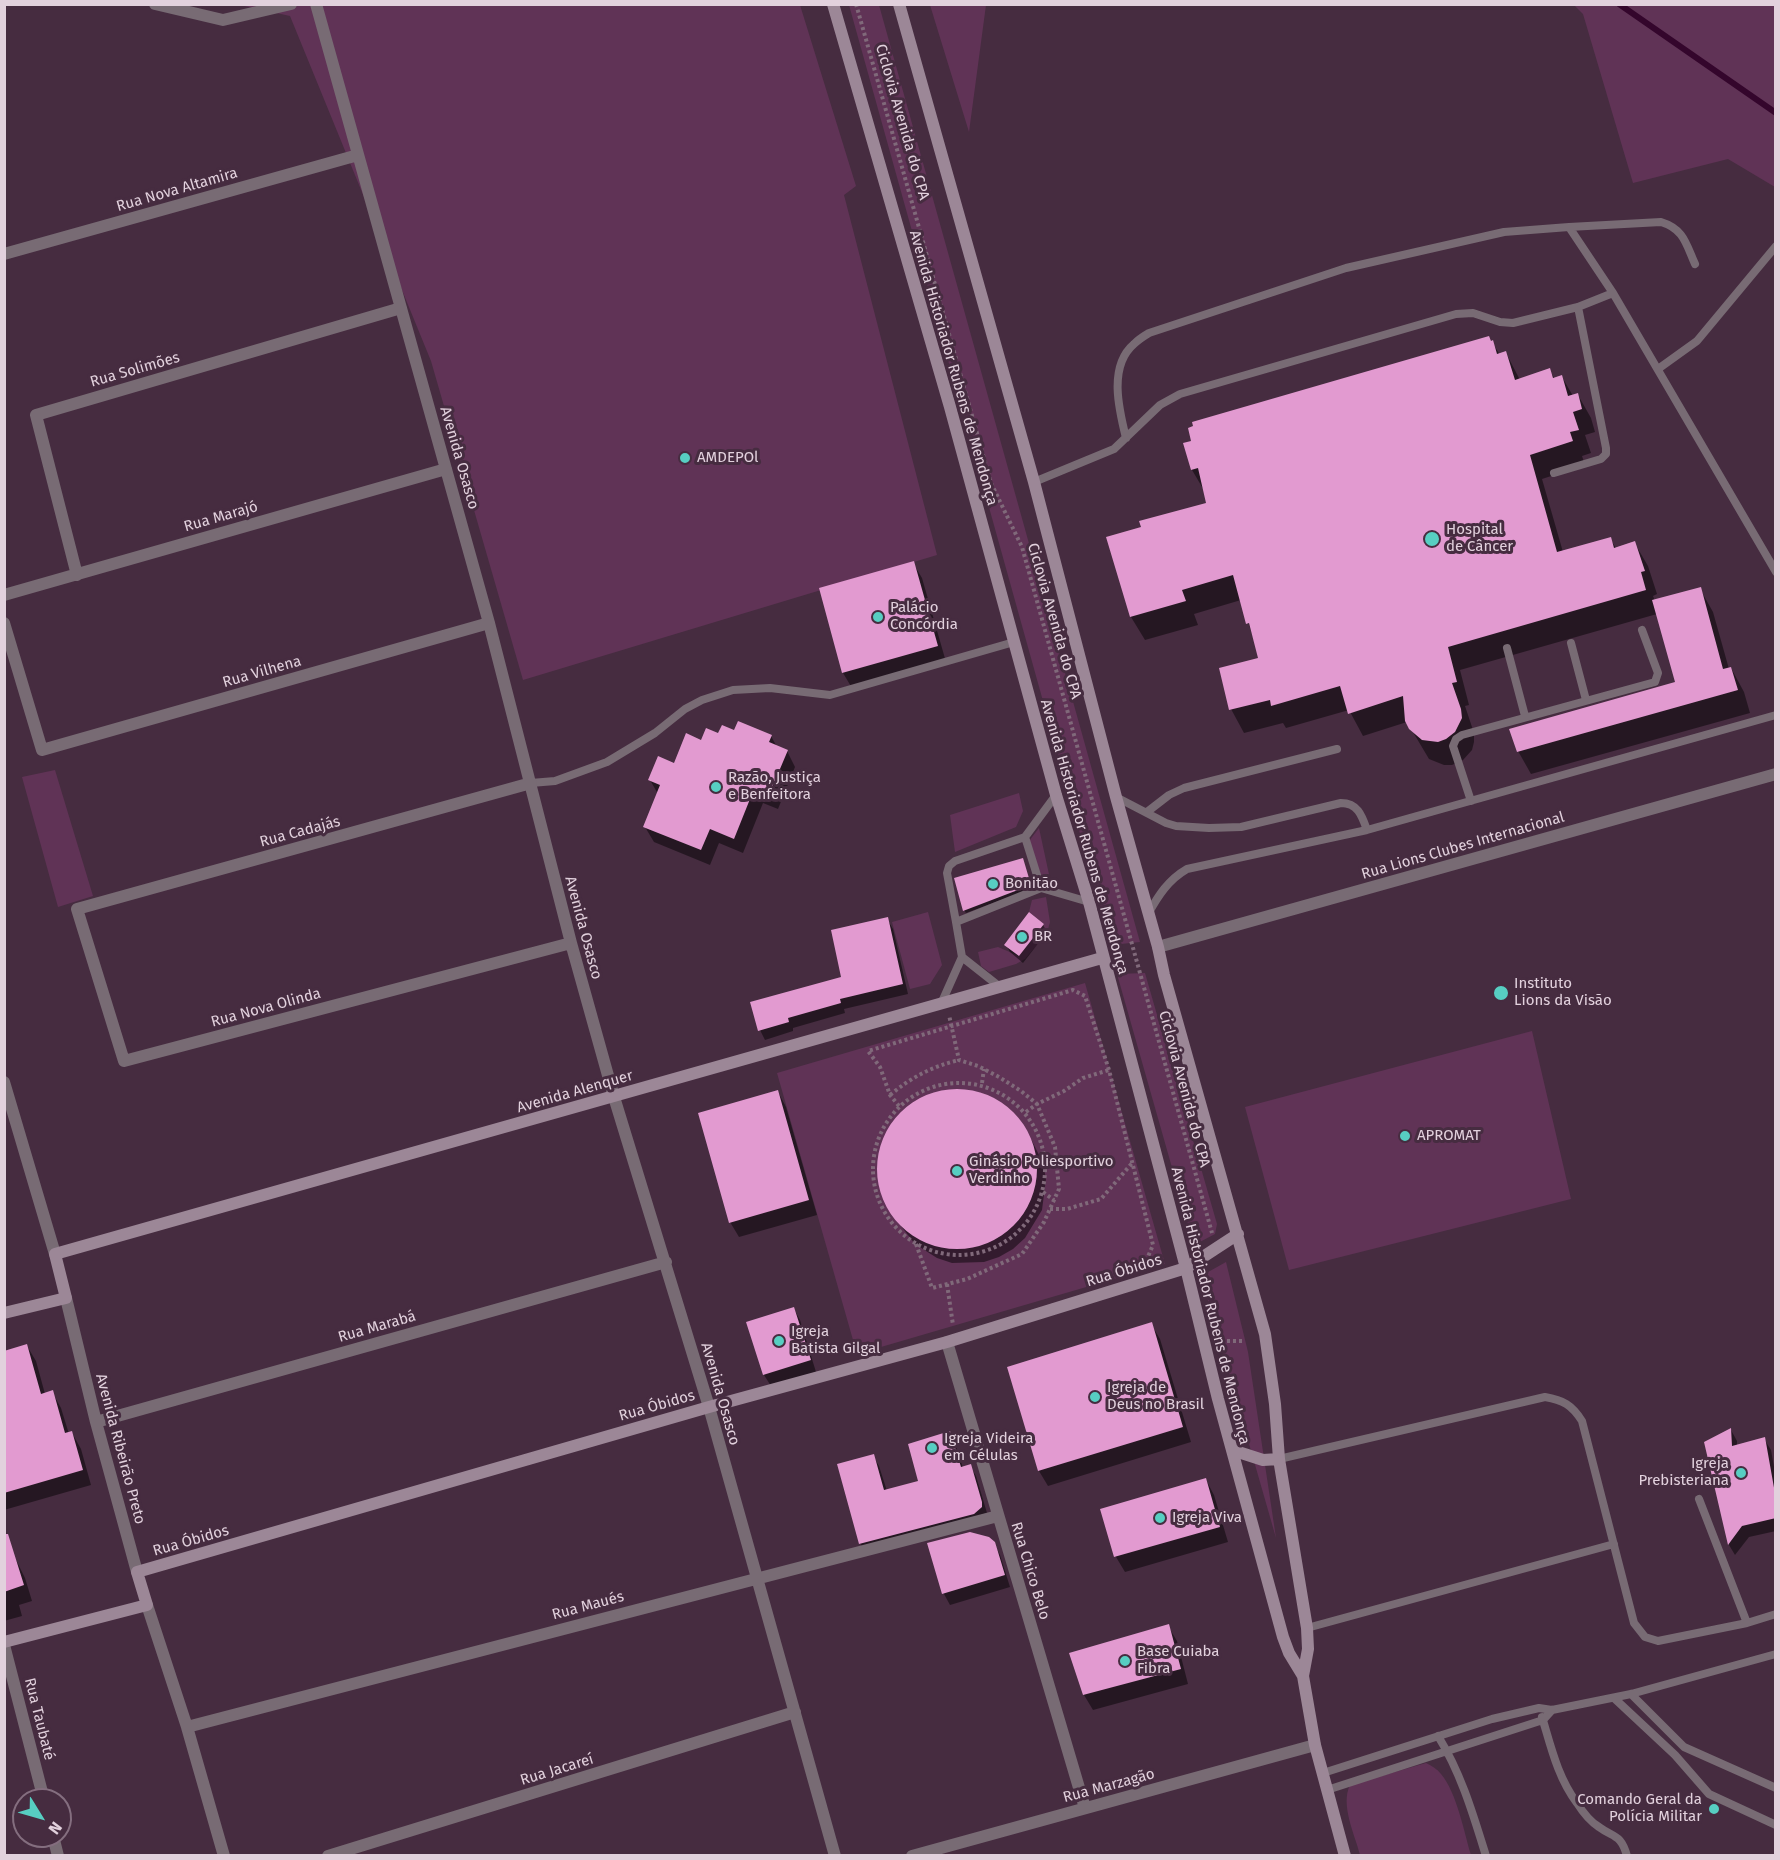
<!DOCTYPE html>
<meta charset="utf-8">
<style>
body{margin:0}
#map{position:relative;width:1780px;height:1860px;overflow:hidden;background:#462c40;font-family:"Fira Sans",sans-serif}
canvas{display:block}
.frame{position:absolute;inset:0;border:6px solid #e2d1dd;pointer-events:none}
.north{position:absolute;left:12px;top:1788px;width:60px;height:60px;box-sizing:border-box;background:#462c40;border:2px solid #846e7f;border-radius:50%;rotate:127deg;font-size:16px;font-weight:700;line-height:24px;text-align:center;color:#e2d1dd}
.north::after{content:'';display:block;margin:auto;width:21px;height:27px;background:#57cec2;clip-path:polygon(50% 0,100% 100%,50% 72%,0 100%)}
</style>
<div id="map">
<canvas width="1780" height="1860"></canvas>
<div class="frame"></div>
<div class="north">N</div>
</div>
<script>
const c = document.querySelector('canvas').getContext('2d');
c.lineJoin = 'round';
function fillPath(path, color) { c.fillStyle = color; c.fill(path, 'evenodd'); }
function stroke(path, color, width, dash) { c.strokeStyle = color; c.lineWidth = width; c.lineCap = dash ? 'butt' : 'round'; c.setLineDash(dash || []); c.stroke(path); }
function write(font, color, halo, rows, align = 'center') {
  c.font = font + ' "Fira Sans",sans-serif'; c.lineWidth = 6; c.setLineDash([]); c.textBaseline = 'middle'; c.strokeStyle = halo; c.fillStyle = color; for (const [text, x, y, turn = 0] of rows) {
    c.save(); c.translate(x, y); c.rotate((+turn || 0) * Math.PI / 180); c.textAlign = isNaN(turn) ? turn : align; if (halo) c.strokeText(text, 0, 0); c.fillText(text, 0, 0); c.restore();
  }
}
const green = new Path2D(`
 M 240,5 L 800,5 L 856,186 L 844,195 L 937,555 L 523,680 L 431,361 L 290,16 Z
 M 849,5 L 879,5 L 1140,942 L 1111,945 Z
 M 930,5 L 986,5 L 969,132 Z
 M 1574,5 L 1775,5 L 1775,187 L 1728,159 L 1633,183 L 1583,14 Z
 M 55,770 L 93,896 L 58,907 L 22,777 Z
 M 1019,793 L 1023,811 L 1016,827 L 955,852 L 950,815 Z
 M 1039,828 L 1050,879 L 1038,874 L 1029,841 Z
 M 1046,897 L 1050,922 L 1047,933 L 1025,959 L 1016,964 L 989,972 L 981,966 L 978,952 L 998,947 L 1019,956 L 1044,924 L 1029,912 L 1032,900 Z
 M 928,912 L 942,965 L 930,984 L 910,989 L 892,922 Z
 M 1145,973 L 1217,1224 L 1215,1234 L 1194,1245 L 1117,974 Z
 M 1085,983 L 1165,1264 L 857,1354 L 777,1073 Z
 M 1532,1031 L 1571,1199 L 1289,1270 L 1245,1107 Z
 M 1226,1262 L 1248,1352 L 1276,1538 L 1201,1276 Z
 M 1426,1763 C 1432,1766 1437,1769 1441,1774 C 1457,1793 1464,1832 1471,1855 L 1360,1855 C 1355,1835 1340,1805 1350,1785 Z`);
const shadow = new Path2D(`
 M 1492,342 L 1500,355 L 1506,353 L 1520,380 L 1549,370 L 1555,379 L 1562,377 L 1573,396 L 1578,395 L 1591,418 L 1595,432 L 1585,435 L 1591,453 L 1582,456 L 1585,465 L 1542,479 L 1563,552 L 1610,539 L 1616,548 L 1634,542 L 1648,566 L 1657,594 L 1653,596 L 1655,601 L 1700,589 L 1713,612 L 1729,669 L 1731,668 L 1744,692 L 1750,713 L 1531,774 L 1518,751 L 1677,683 L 1657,614 L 1460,670 L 1469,705 L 1465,706 L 1474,733 L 1474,742 L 1472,750 L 1463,760 L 1452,765 L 1444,765 L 1429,759 L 1407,722 L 1363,736 L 1349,710 L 1286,728 L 1283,723 L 1244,733 L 1231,709 L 1260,659 L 1241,600 L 1194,614 L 1198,625 L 1145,640 L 1131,617 L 1108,538 L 1142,528 L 1208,504 L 1205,492 L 1192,470 L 1185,444 Z
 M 913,563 L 922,578 L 946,662 L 852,688 L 843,673 L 820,589 Z
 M 735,732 L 771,736 L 777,747 L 787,751 L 795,767 L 778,809 L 763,803 L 743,853 L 719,843 L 710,865 L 654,842 L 645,827 L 658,794 L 650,780 L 675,765 L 702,742 L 719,735 Z
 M 1024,863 L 1031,889 L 966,913 L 964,910 Z
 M 887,919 L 893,929 L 908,994 L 844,1009 L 845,1013 L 793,1028 L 793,1031 L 765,1040 L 760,1030 L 843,978 Z
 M 1043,925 L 1047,932 L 1023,963 L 1010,952 L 1006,945 Z
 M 946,1090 L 962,1090 L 978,1092 L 993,1098 L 1007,1107 L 1018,1118 L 1027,1131 L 1043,1163 L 1046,1179 L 1042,1210 L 1025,1238 L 1013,1249 L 999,1257 L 984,1262 L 952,1263 L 937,1258 L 915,1244 L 897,1221 L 887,1205 L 879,1176 L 882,1146 L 896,1120 L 918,1100 Z
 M 778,1092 L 786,1107 L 817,1215 L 739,1237 L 730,1222 Z
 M 794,1309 L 800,1320 L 816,1372 L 771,1386 L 764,1375 Z
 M 1151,1324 L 1160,1339 L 1191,1442 L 1048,1486 L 1039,1471 L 1009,1368 Z
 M 27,1346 L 36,1361 L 45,1394 L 52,1392 L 61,1408 L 69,1434 L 72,1433 L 81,1449 L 91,1485 L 4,1510 L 4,1352 Z
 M 1731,1430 L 1737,1441 L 1737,1446 L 1764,1439 L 1771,1450 L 1776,1478 L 1776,1531 L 1749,1537 L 1735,1555 L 1729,1545 L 1706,1443 Z
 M 949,1433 L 955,1443 L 963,1468 L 970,1466 L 976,1476 L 987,1513 L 866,1553 L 860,1543 L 873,1456 L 879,1466 L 887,1491 L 920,1482 Z
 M 1206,1480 L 1214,1495 L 1228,1542 L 1125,1572 L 1116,1557 L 1102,1510 Z
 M 4,1536 L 25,1578 L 32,1601 L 19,1605 L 22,1616 L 4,1621 Z
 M 994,1543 L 1000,1555 L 1010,1587 L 950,1605 L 944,1594 L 929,1544 Z
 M 1168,1626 L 1177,1641 L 1188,1684 L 1093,1710 L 1084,1695 L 1071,1654 Z`);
const stream = new Path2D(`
 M 1619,4 L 1776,113`);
const building = new Path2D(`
 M 1489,336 L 1491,341 L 1493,340 L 1497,354 L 1506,351 L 1515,380 L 1550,368 L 1553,378 L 1562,375 L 1568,396 L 1578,393 L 1582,409 L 1573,412 L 1579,430 L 1570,432 L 1573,441 L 1530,455 L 1557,552 L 1611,537 L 1614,548 L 1635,541 L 1645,571 L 1641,572 L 1646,590 L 1448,647 L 1457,682 L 1452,683 L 1461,709 L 1462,718 L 1455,732 L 1446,739 L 1438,742 L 1422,740 L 1409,729 L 1405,721 L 1403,696 L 1348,714 L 1340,686 L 1271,706 L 1270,700 L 1229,710 L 1219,668 L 1258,658 L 1249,623 L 1246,624 L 1233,575 L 1182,590 L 1186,601 L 1130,617 L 1106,537 L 1141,527 L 1139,521 L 1206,503 L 1198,468 L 1191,470 L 1183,443 L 1191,441 L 1188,428 L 1193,426 L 1192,422 Z
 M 914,561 L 938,646 L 842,673 L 819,588 Z
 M 1701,587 L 1723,669 L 1731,667 L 1738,690 L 1517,752 L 1509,729 L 1675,682 L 1652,600 Z
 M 738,721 L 772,735 L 769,742 L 788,750 L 769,795 L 754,789 L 734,839 L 710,829 L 701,850 L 643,827 L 660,785 L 648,780 L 658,756 L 674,763 L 686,733 L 701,740 L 706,728 L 718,733 L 722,725 L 734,730 Z
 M 1023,858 L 1031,885 L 963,911 L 954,878 Z
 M 1029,912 L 1044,924 L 1019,956 L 1004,945 Z
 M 888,917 L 903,984 L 840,999 L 841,1003 L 788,1018 L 789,1022 L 758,1031 L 750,1002 L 841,977 L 831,930 Z
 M877 1169a80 80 0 1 1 160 0a80 80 0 1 1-160 0Z
 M 778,1090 L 809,1200 L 729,1223 L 698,1113 Z
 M 794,1307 L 811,1360 L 763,1375 L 746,1322 Z
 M 1152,1322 L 1183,1427 L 1038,1471 L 1007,1367 Z
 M 27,1344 L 41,1394 L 53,1390 L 65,1433 L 72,1431 L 83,1470 L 4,1493 L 4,1351 Z
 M 1731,1428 L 1732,1446 L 1765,1437 L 1776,1499 L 1776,1518 L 1742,1526 L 1728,1545 L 1704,1442 Z
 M 950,1431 L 961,1467 L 971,1464 L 982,1502 L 982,1507 L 974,1514 L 859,1544 L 837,1464 L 874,1454 L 884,1490 L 918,1481 L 908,1444 Z
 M 1206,1478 L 1220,1527 L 1114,1557 L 1100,1509 Z
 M 970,1532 L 989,1537 L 995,1542 L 1005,1575 L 942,1594 L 927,1543 Z
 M 4,1534 L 8,1534 L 24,1585 L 4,1592 Z
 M 1169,1624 L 1181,1669 L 1083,1695 L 1069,1653 Z`);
const path = new Path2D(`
 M 856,4 L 991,483 L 1022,547 L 1212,1233
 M873 1169a86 86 0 1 1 172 0a86 86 0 1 1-172 0Z
 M 982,1083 L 984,1069
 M 890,1095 C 912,1077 931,1067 959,1060
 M 899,1106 L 890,1095 L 880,1067 L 868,1051 L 1073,990 L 1085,996 L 1109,1070 L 1153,1245 L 1144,1266
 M 1026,1112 L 1037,1104 L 1064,1091 L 1083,1078 L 1109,1070
 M 1043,1192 L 1054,1200
 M 1050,1209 L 1067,1209 L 1101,1199 L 1133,1162
 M 916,1244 L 932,1288 L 967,1279 L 1022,1254 L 1044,1222 L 1059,1189 L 1055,1147 L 1037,1104 L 1021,1091 L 999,1077 L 978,1066 L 959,1060 L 949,1015
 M 947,1284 L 953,1325
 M 1227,1341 L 1242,1341`);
const lane = new Path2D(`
 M 1569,227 L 1661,222 C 1684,229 1686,244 1695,264
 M 1658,369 L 1697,341 L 1776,246
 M 1126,438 C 1119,410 1108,366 1134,344 C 1138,340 1144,336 1149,333 L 1346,268 L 1504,232 L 1569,227 L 1613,293 L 1776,572
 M 1554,473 L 1601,459 L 1606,454 L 1606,448 L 1578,307
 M 1034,482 L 1114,449 L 1160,405 L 1180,394 L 1456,314 L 1473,313 L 1500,322 L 1513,323 L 1578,307 L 1613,293
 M 1571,643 L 1586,700
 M 1507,648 L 1525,716
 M 531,783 L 555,781 L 607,762 L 655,733 L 685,709 L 702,700 L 733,690 L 770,688 L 830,695 L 1014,642
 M 1116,797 L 1166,823 L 1176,826 L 1209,828 L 1241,827 L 1341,803 C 1358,803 1362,816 1367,830
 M 1471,801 L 1453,746 L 1456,739 L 1462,735 L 1655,682 L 1658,673 L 1642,630
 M 1147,812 L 1169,795 L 1184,788 L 1337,749
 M 1025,837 L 1041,888
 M 1148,914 C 1158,896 1168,880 1187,869 L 1367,830 L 1776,715
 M 956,922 L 947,873 L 949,866 L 955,861 L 1025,837 L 1056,795
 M 962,957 L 1000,987
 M 941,1004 L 962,957 L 956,922 L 1041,888 L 1089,902
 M 1279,1459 L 1545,1397 C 1563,1400 1572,1405 1582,1421 L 1634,1623 L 1645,1637 L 1658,1641 L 1747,1623 L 1776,1614
 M 1699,1499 L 1747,1623
 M 1307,1628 L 1614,1544
 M 1631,1694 L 1684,1747 L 1776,1788
 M 1614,1698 L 1675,1755 L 1709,1794 L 1776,1825
 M 1542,1717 C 1551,1747 1558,1778 1577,1803 C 1582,1811 1591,1822 1599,1827 C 1614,1838 1621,1834 1627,1856
 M 1438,1736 C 1461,1773 1473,1814 1486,1856
 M 1323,1773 L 1492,1719 L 1539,1708 L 1552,1710 L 1631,1694 L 1776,1654
 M 1327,1790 L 1543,1720 L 1552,1710`);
const street = new Path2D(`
 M 155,4 L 223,20 L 291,4
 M 316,4 L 489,623 L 571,943 L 614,1097 L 709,1407 L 835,1856
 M 4,254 L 358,155
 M 77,575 L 36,415 L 401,308
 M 4,595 L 446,469
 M 4,623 L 42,750 L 489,623
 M 531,783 L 77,909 L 124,1061 L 571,943
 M 1158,947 L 1776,774
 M 4,1082 L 55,1254
 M 66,1298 L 96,1422 L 137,1572
 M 947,1342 L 1085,1808
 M 96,1422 L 666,1262
 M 147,1605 L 187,1727 L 224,1856
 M 4,1645 L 44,1800
 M 187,1727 L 998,1516
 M 53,1836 L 58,1856
 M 328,1856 L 795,1712
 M 912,1856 L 1315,1745`);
const secondary = new Path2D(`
 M 833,4 L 950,407 L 1056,795 L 1089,902 L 1186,1268 L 1218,1399 L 1283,1637 L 1289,1653 L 1303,1676
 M 899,4 L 1034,482 L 1116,797 L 1158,947 L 1164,975 L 1265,1334 L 1275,1404 L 1279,1459 L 1307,1628 L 1308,1649 L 1303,1676 L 1315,1745 L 1345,1856
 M 4,1313 L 66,1298 L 55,1254 L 1102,958
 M 1232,1450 L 1263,1460 L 1279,1459
 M 4,1642 L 147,1605 L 137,1572 L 709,1407 L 947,1342 L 1186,1268 L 1238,1234`);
const markers = [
 [685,458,6,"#57cec2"],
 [1432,539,8,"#57cec2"],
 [878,617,6,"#57cec2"],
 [716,787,6,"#57cec2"],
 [993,884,6,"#57cec2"],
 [1022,937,6,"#57cec2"],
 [1501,993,8,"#57cec2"],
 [1405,1136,6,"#57cec2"],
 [957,1171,6,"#57cec2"],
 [779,1341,6,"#57cec2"],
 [1095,1397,6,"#57cec2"],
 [932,1448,6,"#57cec2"],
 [1741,1473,6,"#57cec2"],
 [1160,1518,6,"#57cec2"],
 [1125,1661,6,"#57cec2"],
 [1714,1809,6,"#57cec2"]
];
const streetNames = [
 ["Ciclovia Avenida do CPA",902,122,74],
 ["Rua Nova Altamira",177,190,-16],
 ["Avenida Historiador Rubens de Mendonça",953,368,74],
 ["Rua Solimões",135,370,-16],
 ["Avenida Osasco",459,458,74],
 ["Rua Marajó",221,517,-16],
 ["Ciclovia Avenida do CPA",1054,621,74],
 ["Rua Vilhena",262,672,-16],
 ["Rua Cadajás",300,832,-15],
 ["Avenida Historiador Rubens de Mendonça",1084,837,74],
 ["Rua Lions Clubes Internacional",1463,846,-16],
 ["Avenida Osasco",583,928,75],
 ["Rua Nova Olinda",266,1008,-15],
 ["Ciclovia Avenida do CPA",1184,1089,75],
 ["Avenida Alenquer",575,1092,-16],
 ["Rua Óbidos",1124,1271,-17],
 ["Avenida Historiador Rubens de Mendonça",1210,1306,76],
 ["Rua Marabá",377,1327,-16],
 ["Avenida Osasco",720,1394,74],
 ["Rua Óbidos",657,1406,-16],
 ["Avenida Ribeirão Preto",120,1449,75],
 ["Rua Óbidos",191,1541,-16],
 ["Rua Chico Belo",1030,1571,73],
 ["Rua Maués",588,1606,-15],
 ["Rua Taubaté",39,1719,76],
 ["Rua Jacareí",557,1770,-17],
 ["Rua Marzagão",1109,1786,-15]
];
const poiNames = [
 ["AMDEPOl",697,458],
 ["Hospital",1446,530],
 ["de Câncer",1446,547],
 ["Palácio",890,608],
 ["Concórdia",890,625],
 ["Razão, Justiça",728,778],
 ["e Benfeitora",728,795],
 ["Bonitão",1005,884],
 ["BR",1034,937],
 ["Instituto",1514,984],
 ["Lions da Visão",1514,1001],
 ["APROMAT",1417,1136],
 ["Ginásio Poliesportivo",969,1162],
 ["Verdinho",969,1179],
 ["Igreja",791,1332],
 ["Batista Gilgal",791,1349],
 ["Igreja de",1107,1388],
 ["Deus no Brasil",1107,1405],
 ["Igreja Videira",944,1439],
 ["em Células",944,1456],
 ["Igreja",1729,1464,"right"],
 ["Prebisteriana",1729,1481,"right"],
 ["Igreja Viva",1172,1518],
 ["Base Cuiaba",1137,1652],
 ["Fibra",1137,1669],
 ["Comando Geral da",1702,1800,"right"],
 ["Polícia Militar",1702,1817,"right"]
];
fillPath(green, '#603356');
fillPath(shadow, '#0007');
stroke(stream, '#34062c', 6);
fillPath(building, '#e29ad0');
stroke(path, '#80697a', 4, [3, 3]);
stroke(lane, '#786b74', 8);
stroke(street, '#786b74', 12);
stroke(secondary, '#9c8797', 12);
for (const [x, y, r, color] of markers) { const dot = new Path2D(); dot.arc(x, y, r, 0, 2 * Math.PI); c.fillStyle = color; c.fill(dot); stroke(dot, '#462c40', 2); }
write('15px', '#e2d1dd', '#462c40', streetNames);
write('15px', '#e2d1dd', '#462c40', poiNames, 'left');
</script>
